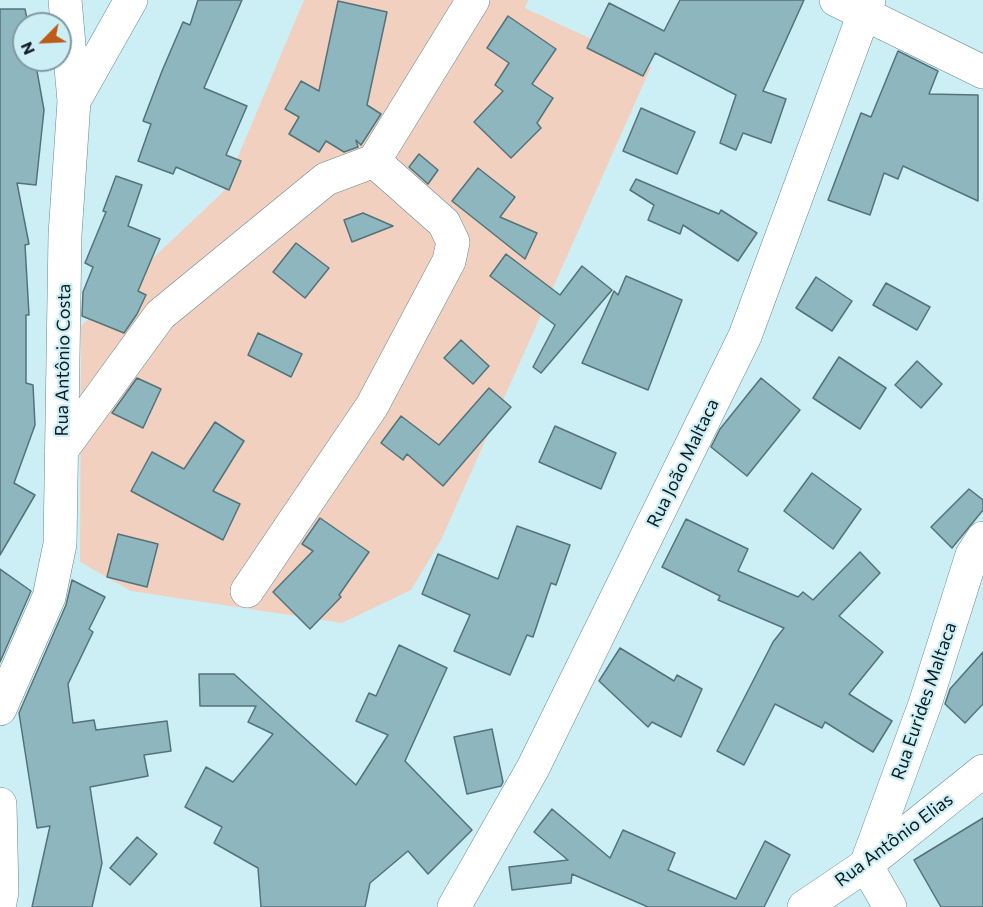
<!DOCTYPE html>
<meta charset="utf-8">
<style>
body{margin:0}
#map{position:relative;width:983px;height:907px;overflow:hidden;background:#cceff6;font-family:Commissioner,sans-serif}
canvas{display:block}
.north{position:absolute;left:12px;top:12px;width:60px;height:60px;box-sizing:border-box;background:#cceff6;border:2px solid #809ba0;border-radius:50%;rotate:246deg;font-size:16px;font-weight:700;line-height:24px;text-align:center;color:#0f1c1f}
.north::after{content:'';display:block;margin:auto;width:21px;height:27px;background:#bc5c19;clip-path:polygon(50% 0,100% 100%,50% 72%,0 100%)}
</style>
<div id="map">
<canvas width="983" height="907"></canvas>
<div class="north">N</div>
</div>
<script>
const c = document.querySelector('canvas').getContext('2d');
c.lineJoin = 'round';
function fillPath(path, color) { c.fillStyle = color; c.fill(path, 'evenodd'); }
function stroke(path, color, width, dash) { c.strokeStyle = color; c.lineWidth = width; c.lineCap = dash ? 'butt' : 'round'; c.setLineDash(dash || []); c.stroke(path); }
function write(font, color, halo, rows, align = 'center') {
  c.font = font + ' Commissioner,sans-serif'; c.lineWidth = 4.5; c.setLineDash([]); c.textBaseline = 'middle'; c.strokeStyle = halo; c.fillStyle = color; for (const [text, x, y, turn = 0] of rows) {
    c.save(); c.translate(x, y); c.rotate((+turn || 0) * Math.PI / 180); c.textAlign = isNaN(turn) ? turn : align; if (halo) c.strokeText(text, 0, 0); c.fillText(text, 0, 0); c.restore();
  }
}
const green = new Path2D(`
 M 304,0 L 528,0 L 525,8 L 651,67 L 441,540 L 411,590 L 342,623 L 131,591 L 80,562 L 81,326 L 223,192 Z`);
const building = new Path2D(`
 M 198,0 L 242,0 L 204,88 L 247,106 L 226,155 L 241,161 L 229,190 L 176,167 L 173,174 L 138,161 L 151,124 L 143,121 L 162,71 L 183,22 L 190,25 Z
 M 680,0 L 804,0 L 763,91 L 786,99 L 771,143 L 743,133 L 736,150 L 720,143 L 736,95 L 655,53 L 643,76 L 587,48 L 609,3 L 664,31 Z
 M 338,1 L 387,12 L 367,105 L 381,114 L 361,145 L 356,140 L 358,147 L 344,152 L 326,141 L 319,152 L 289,134 L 299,117 L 285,109 L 301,81 L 319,91 Z
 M 0,9 L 25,9 L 28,24 L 24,24 L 24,60 L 35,60 L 44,110 L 36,185 L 17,183 L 29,244 L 25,245 L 29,315 L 26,315 L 26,383 L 33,385 L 35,425 L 14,483 L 35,495 L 0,555 Z
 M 508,16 L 556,49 L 532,84 L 553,98 L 537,123 L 541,128 L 511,158 L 474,122 L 503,91 L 495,85 L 509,63 L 487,48 Z
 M 898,51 L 938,71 L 929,94 L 978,95 L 978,201 L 903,166 L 898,179 L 884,173 L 870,215 L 828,200 L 861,113 L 871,117 Z
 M 641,108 L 695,132 L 677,174 L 623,151 Z
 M 419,154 L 438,170 L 428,184 L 409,167 Z
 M 478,168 L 515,197 L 500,217 L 537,233 L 525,259 L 452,201 Z
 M 116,176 L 142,185 L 128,226 L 160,239 L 138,291 L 146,295 L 137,314 L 124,333 L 82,316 L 83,292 L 93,267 L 85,263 L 106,212 L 103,211 Z
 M 636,179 L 719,214 L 721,210 L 757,233 L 738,261 L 683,225 L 680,234 L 648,220 L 654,205 L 630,190 Z
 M 363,213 L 393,226 L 352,242 L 344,220 Z
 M 296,243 L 329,268 L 305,298 L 273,272 Z
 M 506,254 L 560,295 L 582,266 L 612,290 L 541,373 L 533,367 L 555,325 L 490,276 Z
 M 626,276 L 682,300 L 648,390 L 582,363 L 614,291 L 618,295 Z
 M 816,277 L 852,301 L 832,331 L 796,308 Z
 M 886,283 L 930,307 L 917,330 L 873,305 Z
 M 258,333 L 302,354 L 291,377 L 248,355 Z
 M 461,340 L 489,366 L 473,384 L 444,358 Z
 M 839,357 L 886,388 L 860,429 L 813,398 Z
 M 917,361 L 942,384 L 921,408 L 895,385 Z
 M 137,378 L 161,389 L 143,428 L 112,413 Z
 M 761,378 L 800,410 L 747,476 L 711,447 L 720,429 Z
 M 489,388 L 511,407 L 443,486 L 407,454 L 403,460 L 381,443 L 401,416 L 439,445 Z
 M 215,422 L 244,441 L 213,491 L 240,504 L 223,540 L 131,491 L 152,452 L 184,469 Z
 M 555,426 L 616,453 L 601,489 L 539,462 Z
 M 812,473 L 861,509 L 833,549 L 784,511 Z
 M 969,489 L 983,500 L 983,510 L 952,548 L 931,527 Z
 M 320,518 L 369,552 L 339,595 L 341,597 L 310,629 L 273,592 L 313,551 L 302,544 Z
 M 686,519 L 748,549 L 738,571 L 798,597 L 803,592 L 813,600 L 860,552 L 880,573 L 839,616 L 883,652 L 849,694 L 892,721 L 873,752 L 825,722 L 822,728 L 775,704 L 744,765 L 717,751 L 773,642 L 784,628 L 718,600 L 720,596 L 662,567 Z
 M 517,526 L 570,545 L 556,585 L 551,583 L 533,637 L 527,635 L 510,675 L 454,651 L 470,615 L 422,594 L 438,554 L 498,579 Z
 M 118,534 L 158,544 L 147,587 L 107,577 Z
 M 0,569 L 31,591 L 0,662 Z
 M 72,580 L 105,597 L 89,629 L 93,632 L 68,684 L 73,723 L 94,720 L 96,730 L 167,721 L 171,751 L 144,755 L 148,776 L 90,787 L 102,863 L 92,907 L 32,907 L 50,826 L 37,828 L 19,713 L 66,605 Z
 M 399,645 L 447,668 L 405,761 L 472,830 L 428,874 L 408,851 L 370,883 L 365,907 L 261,907 L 258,868 L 214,843 L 222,827 L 185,807 L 206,767 L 233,782 L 273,734 L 248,722 L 256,706 L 200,706 L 199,674 L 234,674 L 356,785 L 388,735 L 356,721 L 369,693 L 376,696 Z
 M 620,648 L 674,681 L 677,675 L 702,689 L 681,737 L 652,722 L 648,727 L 599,681 Z
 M 983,652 L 983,704 L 965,723 L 945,704 L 950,689 Z
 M 492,729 L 503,782 L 501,786 L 467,794 L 454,737 Z
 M 552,809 L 610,858 L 623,830 L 675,853 L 668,870 L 736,899 L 765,841 L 790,855 L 764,907 L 648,907 L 572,874 L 571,883 L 512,890 L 509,867 L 568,860 L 534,832 Z
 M 983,818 L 983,907 L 941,907 L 914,860 Z
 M 137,837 L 157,854 L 130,885 L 110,868 Z`);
const street = new Path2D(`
 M 836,0 L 983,72
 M 74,101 L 131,0
 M 61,451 L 160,315 L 326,179 L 374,161 L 473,0
 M 247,591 L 372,406 L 449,261 L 453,242 L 444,223 L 374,161
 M 0,709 L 49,597 L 60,544 L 65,235 L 74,101 L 65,0
 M 0,804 L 2,892 L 0,902
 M 454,907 L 533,768 L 745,336 L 869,0
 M 890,907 L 866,865 L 925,704 L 972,555 L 983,538`);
const secondary = new Path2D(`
 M 804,907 L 866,865 L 983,771`);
const streetNames = [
 ["Rua Antônio Costa",63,360,-89],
 ["Rua João Maltaca",683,463,-64],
 ["Rua Eurides Maltaca",924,701,-71],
 ["Rua Antônio Elias",894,840,-37]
];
fillPath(green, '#f1d0bf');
fillPath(building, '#8eb6bf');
stroke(building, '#547379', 1.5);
stroke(street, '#698990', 34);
stroke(secondary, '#698990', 34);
stroke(street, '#fff', 33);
stroke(secondary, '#fff', 33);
write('18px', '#0f1c1f', '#cceff6', streetNames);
</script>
